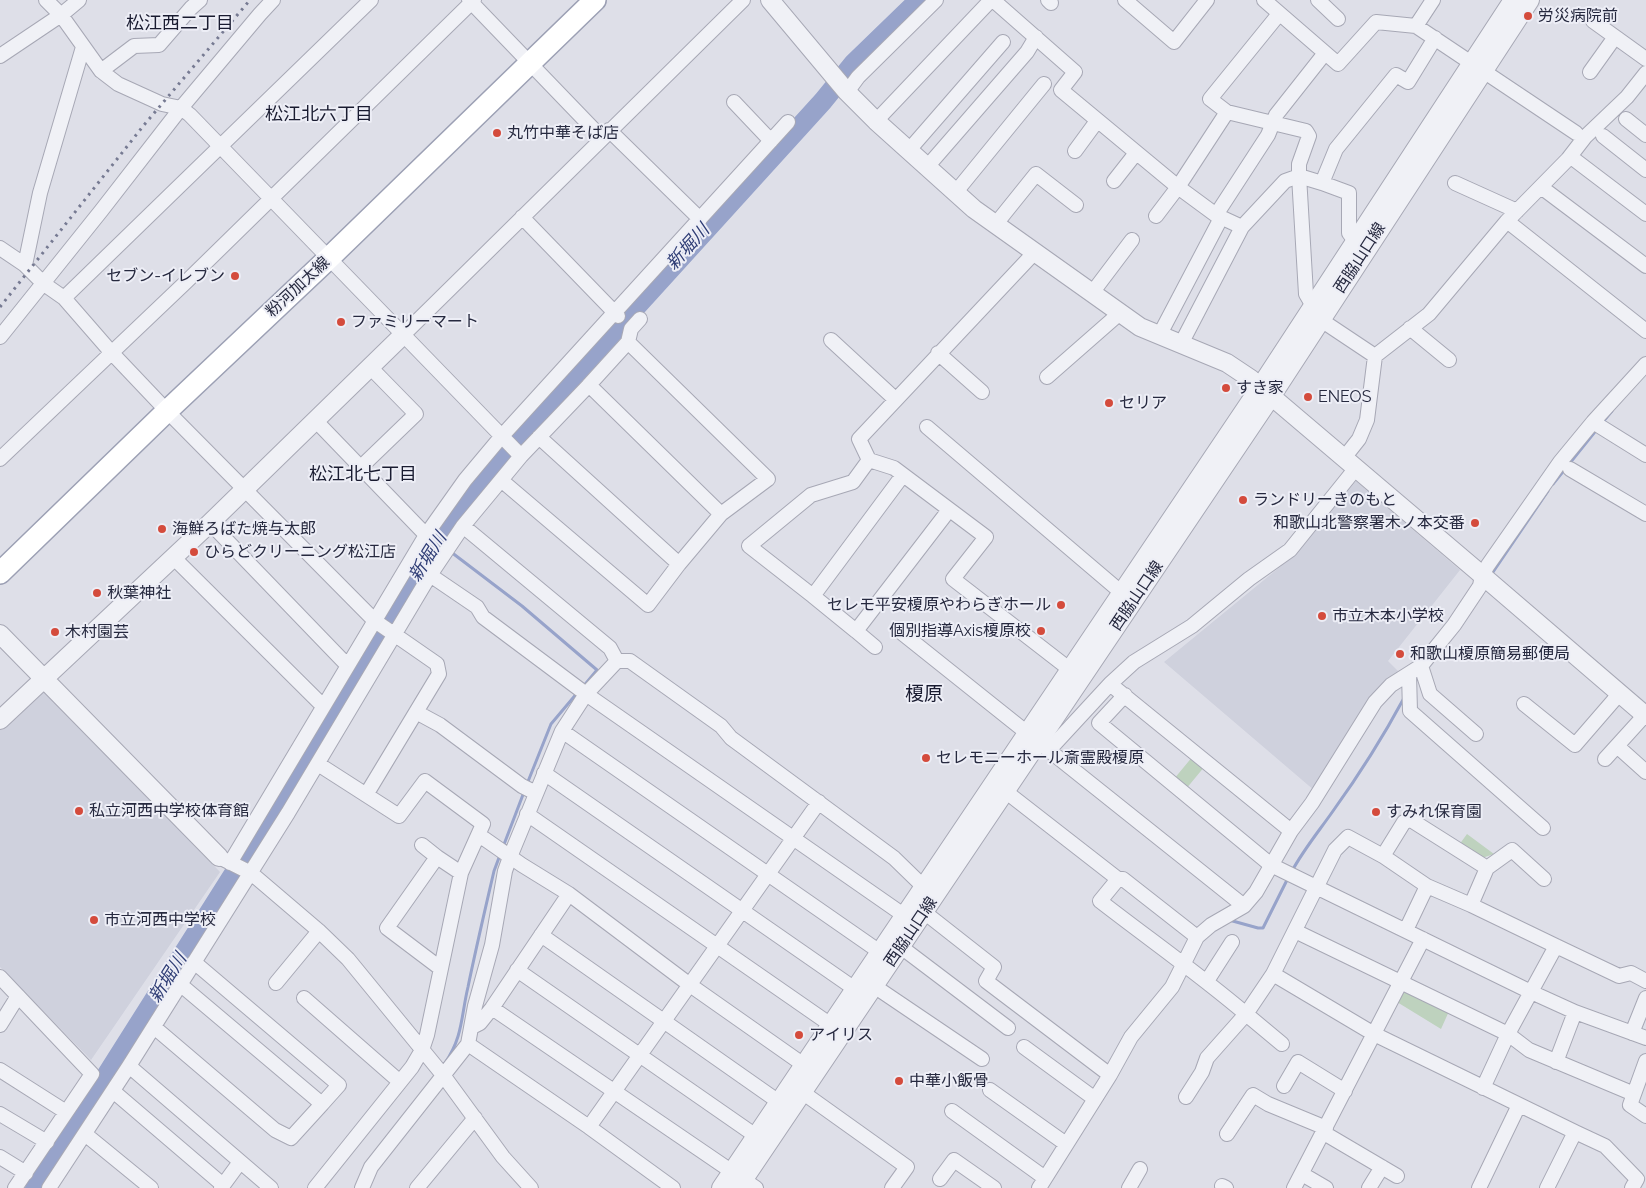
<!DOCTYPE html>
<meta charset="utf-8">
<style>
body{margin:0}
canvas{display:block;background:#dedfe8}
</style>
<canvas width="1646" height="1188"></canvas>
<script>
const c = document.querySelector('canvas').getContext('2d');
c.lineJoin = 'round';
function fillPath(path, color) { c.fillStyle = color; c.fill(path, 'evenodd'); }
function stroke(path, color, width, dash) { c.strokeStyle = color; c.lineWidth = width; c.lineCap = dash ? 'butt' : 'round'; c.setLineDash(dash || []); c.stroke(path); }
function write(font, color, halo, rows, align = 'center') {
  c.font = font + ' Raleway,"Noto Sans JP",sans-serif'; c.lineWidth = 4; c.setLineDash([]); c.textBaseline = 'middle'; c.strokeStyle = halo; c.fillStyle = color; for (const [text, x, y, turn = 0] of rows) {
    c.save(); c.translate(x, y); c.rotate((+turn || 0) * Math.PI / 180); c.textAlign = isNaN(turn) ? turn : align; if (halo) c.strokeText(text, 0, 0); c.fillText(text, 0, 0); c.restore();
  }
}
const built = new Path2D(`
 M 1356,481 L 1460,570 L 1388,661 L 1401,674 L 1315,791 L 1164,662 L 1292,557 Z
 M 43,689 L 220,872 L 91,1060 L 0,967 L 0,730 Z`);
const green = new Path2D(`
 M 1193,756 L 1205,766 L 1186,789 L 1174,779 Z
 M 1467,834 L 1494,854 L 1479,859 L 1459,845 Z
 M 1409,991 L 1450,1009 L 1441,1029 L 1397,1002 L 1402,993 Z`);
const stream = new Path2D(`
 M 1602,423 L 1612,411
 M 1553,484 L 1598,428
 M 436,543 L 444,547
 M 451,552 L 522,606 L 597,670 L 582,688
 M 1491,575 L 1548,491
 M 527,784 L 551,724 L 578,692
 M 503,847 L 524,792
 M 1292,871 C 1304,849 1319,831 1333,811 C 1359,775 1383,737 1404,698
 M 1229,920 L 1258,928 L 1263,928 L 1288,878
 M 445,1063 C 463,1037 461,1016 468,987 C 476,948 485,910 494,871 L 500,855`);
const river = new Path2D(`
 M 35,1188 L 307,758 L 436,543 L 487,471 L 823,101 L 853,64 L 919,0`);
const minor = new Path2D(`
 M 46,0 L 61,15 L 101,71 L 118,84 L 162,104 L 181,108 L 190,115 L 521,456
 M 469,0 L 602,138
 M 993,0 L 1075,72 L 1061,90 L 1178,187 L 1156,216
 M 1048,0 L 1051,3
 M 1125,0 L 1174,42 L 1207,0
 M 1264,0 L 1338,64 L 1376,22 L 1416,26 L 1576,133
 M 1318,0 L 1338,19
 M 1593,21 L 1646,59
 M 1416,26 L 1433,0
 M 0,56 L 61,15 L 79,0
 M 101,71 L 134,46 L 159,45 L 191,8 L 200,0
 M 1590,72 L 1615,37
 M 847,92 L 858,77 L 936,0
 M 734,102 L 771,141
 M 1227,112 L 1178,187 L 1216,215 L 1242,227
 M 1626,119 L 1646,135
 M 876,121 L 991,0
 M 609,130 L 700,219
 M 1603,136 L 1646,170
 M 909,150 L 1003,42
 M 1075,151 L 1097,121
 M 1575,160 L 1646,214
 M 927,167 L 1027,52 L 1036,37
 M 1114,181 L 1136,153
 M 1455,183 L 1517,211
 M 1541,187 L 1646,266
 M 955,193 L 1044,84
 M 1216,215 L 1268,135 L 1276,115 L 1325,53
 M 522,217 L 618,316
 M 1507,221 L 1646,331
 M 995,225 L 1036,174 L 1076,205
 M 1361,246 L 1355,241 L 1349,233 L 1349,193 L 1322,183 L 1336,149 L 1396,75 L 1408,82 L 1435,38
 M 0,248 L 25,265 L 44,284 L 64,298 L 111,352 L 167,411 L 375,621 L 437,664 L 439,674 L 366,795
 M 1035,252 L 859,439 L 869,460 L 894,468 L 986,537 L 953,579 L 1077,675
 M 25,265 L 40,193 L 83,47
 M 1092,293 L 1132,240
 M 64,298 L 371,0
 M 1313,306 L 1306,294 L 1299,176 L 1322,183
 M 1321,320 L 1375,356 L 1367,420 L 1359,439 L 1344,458
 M 1410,328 L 1449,360
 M 403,335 L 743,0
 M 1159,336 L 1221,218
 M 0,337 L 101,211 L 181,108 L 260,14 L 273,0
 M 831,340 L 895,399
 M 628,342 L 631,329 L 640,319
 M 1181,344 L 1242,227 L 1285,181 L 1299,176 L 1299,164 L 1309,136 L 1306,131 L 1227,112 L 1210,99 L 1279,14
 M 938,353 L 982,392
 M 1375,356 L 1429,314 L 1507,221 L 1568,159 L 1585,137 L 1627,97 L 1646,73
 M 1047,377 L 1120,313
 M 589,385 L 721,514 L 679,564
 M 315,420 L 426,535
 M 1593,422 L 1646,455
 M 927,427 L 1122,593
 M 0,459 L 187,281 L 474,0
 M 361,467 L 416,414 L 370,367
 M 1570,469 L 1646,514
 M 501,480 L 648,605 L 679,564 L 539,437
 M 210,523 L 347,665
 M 463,526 L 610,648 L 617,661
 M 173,557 L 323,706
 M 430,575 L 477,607 L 483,617 L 586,694 L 905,916
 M 813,596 L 749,546 L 811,495 L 853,482 L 869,460
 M 856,631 L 813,596 L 903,475
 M 902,633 L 1244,906
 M 875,647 L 856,631 L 949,510
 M 1421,666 L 1430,694 L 1476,734
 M 1409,674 L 1410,711 L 1543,828
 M 1125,695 L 1099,723 L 1271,865 L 1531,992 L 1575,1012 L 1556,1062
 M 1524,704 L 1575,745 L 1620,693
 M 416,712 L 440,725 L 522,786 L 536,793
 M 562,731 L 880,952
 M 1617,746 L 1646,772
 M 1049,750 L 1110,684 L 1134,662 L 1192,626 L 1249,579 L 1290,550 L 1356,468
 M 1605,759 L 1645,715
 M 318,764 L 399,816 L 425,781 L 483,824 L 461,873 L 437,857
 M 544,773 L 855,989
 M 1005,791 L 1118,879 L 1123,879 L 1197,937
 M 527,814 L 831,1025
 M 1291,831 L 1312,803 L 1375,702 L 1391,685 L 1421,666 L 1433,651 L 1454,625 L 1480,586 L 1482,575 L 1488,565 L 1560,462 L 1593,422 L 1646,364
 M 479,835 L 522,865 L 569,894 L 690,985 L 811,1070
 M 422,845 L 437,857 L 387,928 L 440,968
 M 1383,856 L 1404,822 L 1411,820 L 1487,868
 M 223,859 L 251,873 L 319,931 L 348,959 L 443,1075 L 503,1157 L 531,1188
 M 230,863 L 426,535 L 465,480 L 501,437 L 788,122
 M 1118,879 L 1100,901 C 1149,939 1199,974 1246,1014 L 1273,974
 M 1471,905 L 1487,868 L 1512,850 L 1544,879
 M 924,912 L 994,967 L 986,981 L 1110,1075
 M 1406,930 L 1427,886
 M 1295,931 L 1508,1034 L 1529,1050 L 1634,1094 L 1630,1105 L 1646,1116
 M 541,935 L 779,1102
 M 1556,946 L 1619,976 L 1631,973 L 1646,981
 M 901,947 L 1008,1028
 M 194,962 L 339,1085 L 322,1104
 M 517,970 L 756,1136
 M 0,977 L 92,1074 L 15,1188
 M 1207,981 L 1232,942
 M 276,983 L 319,931
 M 874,986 L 982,1059
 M 304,998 L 400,1082
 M 492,1008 L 756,1188
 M 1575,1012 L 1646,1038
 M 0,1025 L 18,996
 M 154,1027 L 275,1130 L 291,1138 L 322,1104 L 181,985
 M 472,1027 L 480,1023 L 492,1008 L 569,894
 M 1632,1033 L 1646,998
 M 468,1044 L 589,1127 L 673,1188
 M 1024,1047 L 1095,1099
 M 129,1066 L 271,1188
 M 0,1070 L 66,1112
 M 1284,1086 L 1298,1062 L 1345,1091
 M 1483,1088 L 1508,1034 L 1556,946 L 1471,905 L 1427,886 L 1383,856 L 1348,837 L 1335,850 L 1273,974 L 1374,1034 L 1575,1132 L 1547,1188
 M 990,1090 L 1066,1144
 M 113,1091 L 223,1185
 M 802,1092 L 907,1167 L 892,1188
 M 1634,1094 L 1646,1061
 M 1186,1097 L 1202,1072 L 1207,1058 L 1246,1014 L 1282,1044
 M 952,1111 L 1045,1178
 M 0,1114 L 47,1142
 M 589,1127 L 819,802
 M 1575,1132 L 1605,1146 L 1637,1179 L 1632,1188
 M 1324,1133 L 1397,1176
 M 85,1134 L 151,1188
 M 1227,1134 L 1253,1095 L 1268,1104 L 1326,1128
 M 0,1157 L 26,1173
 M 1302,1174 L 1326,1188
 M 940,1179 L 954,1160 L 994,1188
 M 1222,1186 L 1226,1188
 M 49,1188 L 129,1066 L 288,813 L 430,575 L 463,526 L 521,456 L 588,386 L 628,342 L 768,479 L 721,514
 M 221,1188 L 240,1162
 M 315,1188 L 412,1067 L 422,1050 L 427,1035 L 461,873
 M 362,1188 L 371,1167 L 468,1044 L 475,1006 L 492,945 L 505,871 L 510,857 L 562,731 L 586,694 L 617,661 L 630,661 L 721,726 L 731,738 L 894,858 L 930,893
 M 417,1188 L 475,1118
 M 1039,1188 L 1110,1075 L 1131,1037 L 1172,987 L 1197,937 L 1211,925 L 1244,906 L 1256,892 L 1291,831 L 1110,684
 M 1129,1188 L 1140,1169
 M 1294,1188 L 1423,939
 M 1369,1188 L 1382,1167
 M 1479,1188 L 1519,1105`);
const tertiary = new Path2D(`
 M 770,0 L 847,92 L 876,121 L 974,209 L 1140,327 L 1227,363 L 1251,379 L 1476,570 L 1646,716
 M 0,634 L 219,857
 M 0,720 L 210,523 L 403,335
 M 721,1188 L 1260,387 L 1513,0
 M 738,1188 L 1271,397 L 1530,0`);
const primary = new Path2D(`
 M 0,573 L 167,411 L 329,258 L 595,0`);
const rail = new Path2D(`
 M 0,307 L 144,125 L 250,0`);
const markers = [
 [1528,16,5,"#d44b3c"],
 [497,133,5,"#d44b3c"],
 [235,276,5,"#d44b3c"],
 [341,322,5,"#d44b3c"],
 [1226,388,5,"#d44b3c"],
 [1308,397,5,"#d44b3c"],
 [1109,403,5,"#d44b3c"],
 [1243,500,5,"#d44b3c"],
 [1475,523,5,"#d44b3c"],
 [162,529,5,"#d44b3c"],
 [194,552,5,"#d44b3c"],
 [97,593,5,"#d44b3c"],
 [1061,605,5,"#d44b3c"],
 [1322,616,5,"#d44b3c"],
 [1041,631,5,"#d44b3c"],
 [55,632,5,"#d44b3c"],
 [1400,654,5,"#d44b3c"],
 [926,758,5,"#d44b3c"],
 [79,811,5,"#d44b3c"],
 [1376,812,5,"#d44b3c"],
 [94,920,5,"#d44b3c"],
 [799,1035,5,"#d44b3c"],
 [899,1081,5,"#d44b3c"]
];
const poiNames = [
 ["労災病院前",1538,16],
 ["丸竹中華そば店",507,133],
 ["セブン-イレブン",225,276,"right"],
 ["ファミリーマート",351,322],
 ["すき家",1236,388],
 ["ENEOS",1318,397],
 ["セリア",1119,403],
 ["ランドリーきのもと",1253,500],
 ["和歌山北警察署木ノ本交番",1465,523,"right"],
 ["海鮮ろばた焼与太郎",172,529],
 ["ひらどクリーニング松江店",204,552],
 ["秋葉神社",107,593],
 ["セレモ平安榎原やわらぎホール",1051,605,"right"],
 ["市立木本小学校",1332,616],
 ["個別指導Axis榎原校",1031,631,"right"],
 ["木村園芸",65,632],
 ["和歌山榎原簡易郵便局",1410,654],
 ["セレモニーホール斎霊殿榎原",936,758],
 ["私立河西中学校体育館",89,811],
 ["すみれ保育園",1386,812],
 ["市立河西中学校",104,920],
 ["アイリス",809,1035],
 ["中華小飯骨",909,1081]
];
const streetNames = [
 ["西脇山口線",1360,258,-57],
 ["粉河加太線",298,287,-43],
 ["西脇山口線",1137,596,-56],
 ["西脇山口線",911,932,-56]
];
const neighbourhoodNames = [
 ["松江西二丁目",180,24],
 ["松江北六丁目",319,115],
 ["松江北七丁目",363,475]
];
const waterNames = [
 ["新堀川",688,247,-48],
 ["新堀川",428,557,-58],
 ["新堀川",168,978,-58]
];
const quarterNames = [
 ["榎原",924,694]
];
fillPath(built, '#cfd1dd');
fillPath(green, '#bed2be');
stroke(stream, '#97a3ca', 3);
stroke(river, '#97a3ca', 20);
stroke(minor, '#a7a8b5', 16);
stroke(tertiary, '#a7a8b5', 20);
stroke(primary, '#9ca0b4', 24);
stroke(minor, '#f0f1f6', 14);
stroke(tertiary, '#f0f1f6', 18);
stroke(primary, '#fff', 21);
stroke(rail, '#767a92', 3, [2.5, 5]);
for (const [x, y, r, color] of markers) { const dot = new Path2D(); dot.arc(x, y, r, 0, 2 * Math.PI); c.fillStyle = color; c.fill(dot); stroke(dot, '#edeef6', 2); }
write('16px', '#26293f', '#edeef6', poiNames, 'left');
write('16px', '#26293f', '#edeef6', streetNames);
write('18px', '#191b30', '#edeef6', neighbourhoodNames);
write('italic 18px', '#2f3d75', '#edeef6', waterNames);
write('19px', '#191b30', '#edeef6', quarterNames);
</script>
